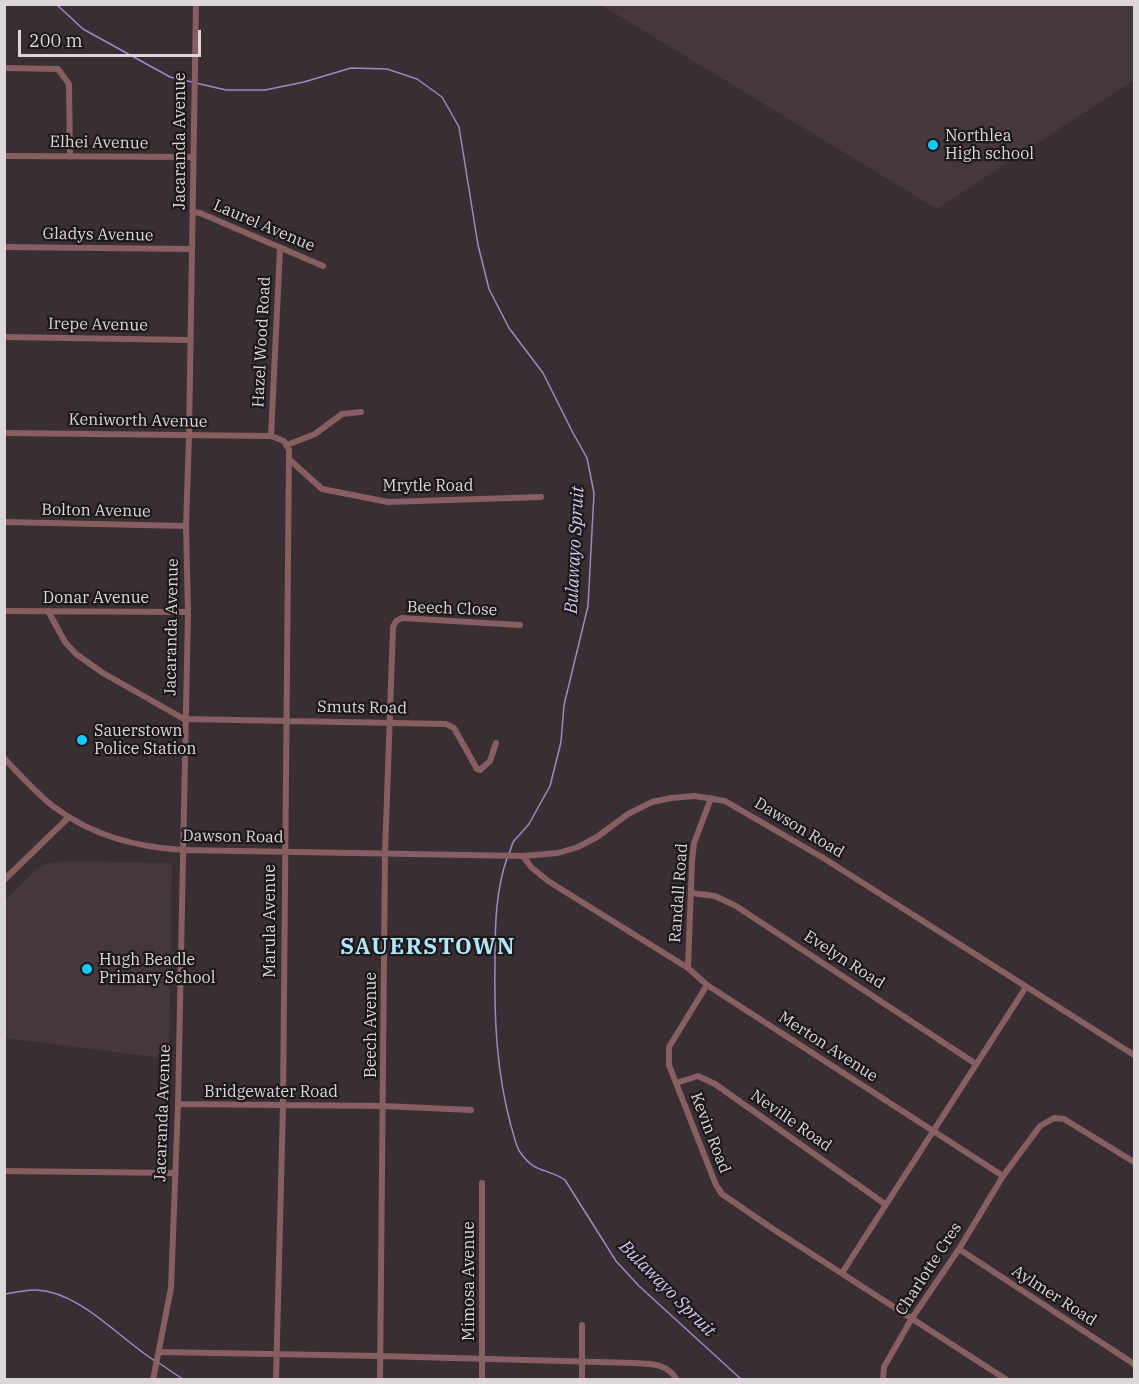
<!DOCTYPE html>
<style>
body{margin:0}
#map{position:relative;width:1139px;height:1384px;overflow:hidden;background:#382e33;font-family:"IBM Plex Serif",serif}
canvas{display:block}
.frame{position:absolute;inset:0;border:6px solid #ded7da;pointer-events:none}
.scale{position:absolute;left:18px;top:30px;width:183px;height:27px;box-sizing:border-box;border:3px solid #ded7da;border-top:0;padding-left:8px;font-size:18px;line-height:21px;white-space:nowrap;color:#ded7da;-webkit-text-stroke:4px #1c181a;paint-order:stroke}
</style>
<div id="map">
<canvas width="1139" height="1384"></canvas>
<div class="frame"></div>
<div class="scale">200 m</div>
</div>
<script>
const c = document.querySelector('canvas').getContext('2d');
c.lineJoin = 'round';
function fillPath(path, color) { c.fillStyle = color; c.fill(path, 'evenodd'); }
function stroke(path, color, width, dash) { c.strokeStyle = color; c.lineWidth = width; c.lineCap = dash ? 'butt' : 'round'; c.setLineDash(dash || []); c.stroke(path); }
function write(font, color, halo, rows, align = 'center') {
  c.font = font + ' "IBM Plex Serif",serif'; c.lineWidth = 4.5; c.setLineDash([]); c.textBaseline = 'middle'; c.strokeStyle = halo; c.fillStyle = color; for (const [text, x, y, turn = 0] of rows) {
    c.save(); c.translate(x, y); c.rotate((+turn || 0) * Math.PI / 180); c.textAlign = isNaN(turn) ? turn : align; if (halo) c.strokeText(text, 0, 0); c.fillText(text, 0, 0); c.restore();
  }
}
const built = new Path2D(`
 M 601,5 L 1134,5 L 1134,80 L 937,209 Z
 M 68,861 L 172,863 L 169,1059 L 5,1038 L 5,900 L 38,868 L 48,863 Z`);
const stream = new Path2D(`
 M 56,4 L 83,29 L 170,77 L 192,82
 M 196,83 L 226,90 L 265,90 L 304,82 L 351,68 L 387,69 L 417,79 L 442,97 L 459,127 L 478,245 L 489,289 L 509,328 L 543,373 L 572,431 L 587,458 L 594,493 L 588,606 L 564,705 L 561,742 L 550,786 L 529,824 L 513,842 L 509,854
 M 507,858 C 496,890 495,924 495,958 C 494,1015 496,1071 511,1126 C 514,1134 515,1145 520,1152 C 536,1175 546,1167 565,1180 L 616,1261 L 639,1286 L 742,1380
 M 4,1294 C 15,1293 27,1289 37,1290 C 80,1292 120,1339 155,1361
 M 159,1363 L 184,1380`);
const minor = new Path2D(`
 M 4,68 L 58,69 L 69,84 L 70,156
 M 4,156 L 193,157
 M 193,212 L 200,213 L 323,266
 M 4,247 L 192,249
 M 4,337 L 190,340
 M 4,433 L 271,436 L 284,441 L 289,450 L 283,1105 L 276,1380
 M 271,436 L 280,249
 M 287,445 L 315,434 L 342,414 L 361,412
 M 291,461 L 322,489 L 388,502 L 541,497
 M 4,522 L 186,526
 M 4,611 L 188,612
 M 48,611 L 65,642 L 76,654 L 103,673 L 184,719 L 446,724 L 454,728 L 477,769 L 480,770 L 490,761 L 496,743
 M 4,758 C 20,775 36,793 54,807 C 93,836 136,847 183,850 L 523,856 L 558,853 L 578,847 L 597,837 L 628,814 L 652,802 L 671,798 L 695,796 L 725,801 L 825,859 L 1134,1055
 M 711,798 L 694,843 L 692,861 L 688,968 L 707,985 L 1003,1176
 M 523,856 L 531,867 L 548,881 L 688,968
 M 4,880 L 69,817
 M 691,893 L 715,896 L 736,906 L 976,1064
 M 707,985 L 669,1047 L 669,1065 L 716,1185 L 722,1194 L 773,1229 L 1007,1380
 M 676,1083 L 698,1076 L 715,1084 L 885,1204
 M 178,1104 L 384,1106 L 471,1110
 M 4,1171 L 175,1173
 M 959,1249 L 1134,1364
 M 842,1273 L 1026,987
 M 582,1325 L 582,1380
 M 159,1352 L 380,1356 L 634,1363 C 651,1364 667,1363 677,1380
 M 153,1380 L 171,1288 L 178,1104 L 188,612 L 186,526 L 189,436 L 196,4
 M 380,1380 L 385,854 L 393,627 L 396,621 L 402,618 L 520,625
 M 482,1380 L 482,1183
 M 883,1380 L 884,1367 L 912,1318 L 959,1249 L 1003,1176 L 1040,1126 L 1054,1118 L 1064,1119 L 1134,1162`);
const markers = [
 [933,145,6,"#13cafb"],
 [82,740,6,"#13cafb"],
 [87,969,6,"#13cafb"]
];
const poiNames = [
 ["Northlea",945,136],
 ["High school",945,154],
 ["Sauerstown",94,731],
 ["Police Station",94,749],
 ["Hugh Beadle",99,960],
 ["Primary School",99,978]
];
const streetNames = [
 ["Jacaranda Avenue",180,141,-90],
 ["Elhei Avenue",99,143,1],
 ["Laurel Avenue",264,226,23],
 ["Gladys Avenue",98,235,1],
 ["Irepe Avenue",98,325,1],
 ["Hazel Wood Road",262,342,-87],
 ["Keniworth Avenue",138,421,1],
 ["Mrytle Road",428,486],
 ["Bolton Avenue",96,511,1],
 ["Donar Avenue",96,598],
 ["Beech Close",452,609,2],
 ["Jacaranda Avenue",172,627,-89],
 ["Smuts Road",362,708,1],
 ["Dawson Road",799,828,31],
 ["Dawson Road",233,837,1],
 ["Randall Road",679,893,-86],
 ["Marula Avenue",270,921,-90],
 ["Evelyn Road",844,960,33],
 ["Beech Avenue",371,1025,-90],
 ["Merton Avenue",828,1047,33],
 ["Bridgewater Road",271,1092],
 ["Jacaranda Avenue",163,1113,-88],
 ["Neville Road",791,1121,35],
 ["Kevin Road",710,1133,69],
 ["Charlotte Cres",929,1269,-57],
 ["Mimosa Avenue",469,1281,-90],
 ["Aylmer Road",1054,1296,33]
];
const waterNames = [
 ["Bulawayo Spruit",575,550,-87],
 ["Bulawayo Spruit",667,1289,45]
];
const districtNames = [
 ["SAUERSTOWN",428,948]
];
fillPath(built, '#46363e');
stroke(stream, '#9e89c0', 1.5);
stroke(minor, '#875e61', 6);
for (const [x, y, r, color] of markers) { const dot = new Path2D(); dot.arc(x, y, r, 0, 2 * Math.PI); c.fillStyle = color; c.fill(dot); stroke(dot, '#1c181a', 2); }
write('16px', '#ded7da', '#1c181a', poiNames, 'left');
write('16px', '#ded7da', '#1c181a', streetNames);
write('italic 18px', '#d3c7f1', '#1c181a', waterNames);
c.letterSpacing = '1.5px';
write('bold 22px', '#b1e5fa', '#1c181a', districtNames);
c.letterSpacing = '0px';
</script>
